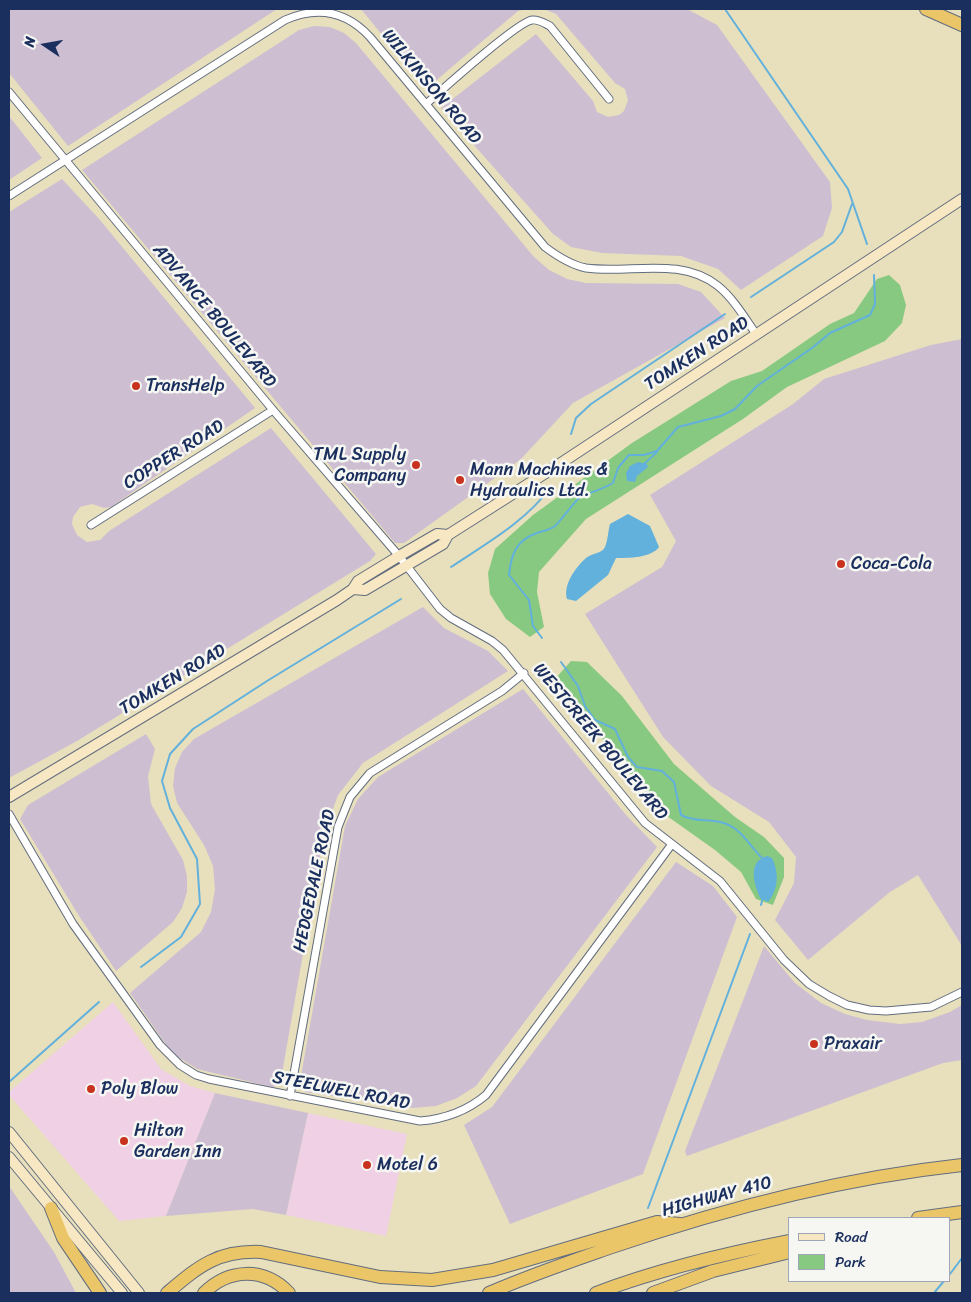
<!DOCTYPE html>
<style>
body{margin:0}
#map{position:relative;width:971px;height:1302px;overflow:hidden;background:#e8e0bc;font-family:Sriracha,sans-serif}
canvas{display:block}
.frame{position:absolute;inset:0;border:10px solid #1b2f5e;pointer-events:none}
.legend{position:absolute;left:788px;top:1217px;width:162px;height:65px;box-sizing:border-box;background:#f6f6f2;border:1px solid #9ea6b7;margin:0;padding:6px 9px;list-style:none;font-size:15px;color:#1b2f5e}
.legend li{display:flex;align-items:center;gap:10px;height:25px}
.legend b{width:25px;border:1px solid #9ea6b7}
.north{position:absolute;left:20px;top:20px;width:50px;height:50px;-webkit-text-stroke:4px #f6f6f2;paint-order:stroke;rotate:282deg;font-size:14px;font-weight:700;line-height:20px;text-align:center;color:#1b2f5e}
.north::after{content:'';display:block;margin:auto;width:18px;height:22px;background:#1b2f5e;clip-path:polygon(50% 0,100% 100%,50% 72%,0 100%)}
</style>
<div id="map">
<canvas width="971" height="1302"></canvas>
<div class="frame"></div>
<ul class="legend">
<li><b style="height:6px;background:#f7e8c3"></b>Road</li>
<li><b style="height:14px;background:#88c981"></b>Park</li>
</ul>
<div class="north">N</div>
</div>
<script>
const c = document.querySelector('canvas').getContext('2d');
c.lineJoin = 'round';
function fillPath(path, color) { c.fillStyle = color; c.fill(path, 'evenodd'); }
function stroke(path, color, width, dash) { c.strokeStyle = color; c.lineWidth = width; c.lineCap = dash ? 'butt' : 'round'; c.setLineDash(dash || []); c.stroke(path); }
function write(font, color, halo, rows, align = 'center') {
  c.font = font + ' Sriracha,sans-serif'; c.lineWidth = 5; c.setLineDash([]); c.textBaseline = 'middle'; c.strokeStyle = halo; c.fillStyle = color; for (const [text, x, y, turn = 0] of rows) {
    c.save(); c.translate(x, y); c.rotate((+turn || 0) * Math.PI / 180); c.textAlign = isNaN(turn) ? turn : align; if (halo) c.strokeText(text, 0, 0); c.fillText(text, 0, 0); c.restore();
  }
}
const built = new Path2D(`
 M 113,1002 L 161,1069 L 190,1086 L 215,1093 L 166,1216 L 119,1221 L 9,1095 L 9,1092 Z
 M 308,1113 L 407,1134 L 386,1236 L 286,1215 Z`);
const industrial = new Path2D(`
 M 9,9 L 277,9 L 68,146 L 9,73 Z
 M 361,9 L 528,9 L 518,11 L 426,89 Z
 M 544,9 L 687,9 L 717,25 L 830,182 L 832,208 L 823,236 L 741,290 L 718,269 L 681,256 L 602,253 L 571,247 L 553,234 L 441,108 L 536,34 L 593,101 L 597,112 L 608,117 L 619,115 L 624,111 L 628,100 L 625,89 L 615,83 L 556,14 Z
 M 314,26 L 330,27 L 344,33 L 356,43 L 534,257 L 549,270 L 567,279 L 586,283 L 678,284 L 701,292 L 725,318 L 573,403 L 520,460 L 404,543 L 395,543 L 82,170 L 299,30 Z
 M 9,116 L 42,158 L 9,180 Z
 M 62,179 L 100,220 L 255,408 L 111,507 L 104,508 L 92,504 L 80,507 L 73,517 L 72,524 L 77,535 L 87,542 L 100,540 L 109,531 L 271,428 L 376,554 L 370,561 L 77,741 L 9,778 L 9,212 Z
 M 962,339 L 962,946 L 918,875 L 890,892 L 808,960 L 775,920 L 794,883 L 796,857 L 769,822 L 711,786 L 663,737 L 585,614 L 662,567 L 676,541 L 650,495 L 793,404 L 824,379 L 931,345 Z
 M 423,607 L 444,628 L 488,651 L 508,671 L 363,763 L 338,795 L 324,834 L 280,1085 L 272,1087 L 197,1069 L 178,1057 L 167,1046 L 130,993 L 201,932 L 211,912 L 215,889 L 213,866 L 204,845 L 177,803 L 173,786 L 175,768 L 182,752 L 194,739 Z
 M 523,689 L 626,815 L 657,847 L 476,1086 L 457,1098 L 436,1106 L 413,1108 L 305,1092 L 300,1082 L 345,826 L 358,799 L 378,777 Z
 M 146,734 L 155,749 L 148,776 L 151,804 L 183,860 L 187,876 L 187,892 L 182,908 L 173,922 L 116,971 L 79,916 L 20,819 L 28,805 Z
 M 676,862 L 713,886 L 737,917 L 643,1174 L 510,1224 L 464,1125 L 492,1107 Z
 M 764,946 L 795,983 L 821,1003 L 845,1014 L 867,1020 L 900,1024 L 922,1022 L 950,1012 L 962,1005 L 962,1060 L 943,1063 L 687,1156 L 685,1151 Z
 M 215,1093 L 308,1113 L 286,1215 L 253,1209 L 166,1216 Z
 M 9,1186 L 54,1252 L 76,1293 L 9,1293 Z`);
const green = new Path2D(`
 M 889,275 L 900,285 L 906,305 L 902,323 L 885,341 L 787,387 L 743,419 L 586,519 L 539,572 L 537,592 L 544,627 L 530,637 L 506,619 L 490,594 L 488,573 L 495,549 L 533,515 L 632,443 L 731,381 L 762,371 L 830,324 L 854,313 L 877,279 Z
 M 571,661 L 587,662 L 622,696 L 674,764 L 735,817 L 764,837 L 784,858 L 784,877 L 773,905 L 756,899 L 741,872 L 715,850 L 667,816 L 638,784 L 555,679 Z`);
const water = new Path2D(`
 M 638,462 L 647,464 L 648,467 L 637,476 L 635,482 L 627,481 L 626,473 L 630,466 Z
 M 628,514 L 650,526 L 659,547 C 651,558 629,558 616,558 L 608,575 L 576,601 L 567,599 C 563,585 575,568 586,558 C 591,553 602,554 605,547 C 608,540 608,531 610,524 Z
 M 767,856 L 772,858 C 779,872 779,889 768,902 L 760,898 C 754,883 747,862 767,856 Z`);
const stream = new Path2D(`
 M 725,9 L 848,189 L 867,244
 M 751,297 L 834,242 L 842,232 L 852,204
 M 571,434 L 576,418 L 591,404 L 725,314
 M 644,464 L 657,452
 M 451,567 C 487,543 525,522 551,487
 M 542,638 L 533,626 L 529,600 L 509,575 C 511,555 516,540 537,533 C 543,531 550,530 555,526 C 561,520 577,499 580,497 C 591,492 601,490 613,483 L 618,468 L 629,455 L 644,455 L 657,451 L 678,427 L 721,416 L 735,409 L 757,386 L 812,348 L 830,333 L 870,315 L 875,304 L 874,275
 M 561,662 L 578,686 L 585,706 L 595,720 L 615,729 L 628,757 L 637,767 L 662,771 L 674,782 L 681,815 C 694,822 706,819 720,822 C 740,826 749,845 762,858
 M 761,905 L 763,897
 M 141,967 L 181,937 L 200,904 L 197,859 L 170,808 L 162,781 L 170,754 L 193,729 L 267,681 L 401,599
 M 9,1082 L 99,1002
 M 648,1208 L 750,934
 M 950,1274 L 962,1258
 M 934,1293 L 944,1281`);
const street = new Path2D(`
 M 9,92 L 273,410 L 399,556 L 440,609 L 451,618 L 492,641 L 503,650 L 645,823 L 720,881 L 784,960 L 809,984 L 829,996 L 847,1005 L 869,1010 L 886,1011 L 931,1007 L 962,992
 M 426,104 C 443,89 517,22 532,20 C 538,19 544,23 550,26 L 609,99
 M 9,196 L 285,20 C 317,6 346,11 370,37 L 545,247 C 557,256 571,265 586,268 C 630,274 680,256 718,286 C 733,298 745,318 756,334
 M 91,525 L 273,410
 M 9,814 L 73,924 L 160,1045 L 180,1065 L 196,1075 L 209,1079 L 420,1121 C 445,1119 467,1111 486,1095 L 672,844
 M 290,1096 L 338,827 L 350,797 L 370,773 L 502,691 L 524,673`);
const secondary = new Path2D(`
 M 353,589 L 365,590 L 443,544 L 448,535 L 555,467 L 962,199
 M 9,797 L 337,600 L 353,589 L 358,581 L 399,556 L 437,534 L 448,535
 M 9,1132 L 139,1293
 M 9,1157 L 122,1293`);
const highway = new Path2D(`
 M 926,9 L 962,25
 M 51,1208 L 63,1238 L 100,1293
 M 918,1218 L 962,1212
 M 167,1293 C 198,1267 217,1250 261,1252 L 380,1277 L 432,1280 L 493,1270 L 657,1222 L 680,1224
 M 204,1293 C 229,1268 264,1267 289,1293
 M 489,1293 C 528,1276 569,1262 609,1248 C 723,1209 842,1178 962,1165
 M 596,1293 C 660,1269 722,1254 790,1241
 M 653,1293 L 713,1271 L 790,1252`);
const markers = [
 [136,386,5,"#c8321e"],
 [416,465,5,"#c8321e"],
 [460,480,5,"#c8321e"],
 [841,564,5,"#c8321e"],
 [814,1044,5,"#c8321e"],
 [91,1089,5,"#c8321e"],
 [124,1141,5,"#c8321e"],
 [367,1165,5,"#c8321e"]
];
const streetNames = [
 ["WILKINSON ROAD",431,87,50],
 ["ADVANCE BOULEVARD",214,316,50],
 ["TOMKEN ROAD",697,354,-33],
 ["COPPER ROAD",174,455,-32],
 ["TOMKEN ROAD",173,680,-31],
 ["WESTCREEK BOULEVARD",600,742,50],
 ["HEDGEDALE ROAD",315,881,-78],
 ["STEELWELL ROAD",341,1091,11],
 ["HIGHWAY 410",717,1197,-15]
];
const poiNames = [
 ["TransHelp",146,386],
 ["TML Supply",406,455,"right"],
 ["Company",406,476,"right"],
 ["Mann Machines &",470,470],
 ["Hydraulics Ltd.",470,491],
 ["Coca-Cola",851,564],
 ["Praxair",824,1044],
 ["Poly Blow",101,1089],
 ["Hilton",134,1131],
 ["Garden Inn",134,1152],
 ["Motel 6",377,1165]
];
fillPath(built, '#f0d0e5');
fillPath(industrial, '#cebed2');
fillPath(green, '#88c981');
fillPath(water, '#62b0dc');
stroke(stream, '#62b0dc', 2);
stroke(street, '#636d7f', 9);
stroke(secondary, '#636d7f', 12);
stroke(highway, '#636d7f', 14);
stroke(street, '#fff', 7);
stroke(secondary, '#f7e8c3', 10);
stroke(highway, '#ebc669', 12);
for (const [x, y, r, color] of markers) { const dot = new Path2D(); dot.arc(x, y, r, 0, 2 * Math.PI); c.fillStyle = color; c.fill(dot); stroke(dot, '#f6f6f2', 2); }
write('18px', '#1b2f5e', '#f6f6f2', streetNames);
write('18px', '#1b2f5e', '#f6f6f2', poiNames, 'left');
</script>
